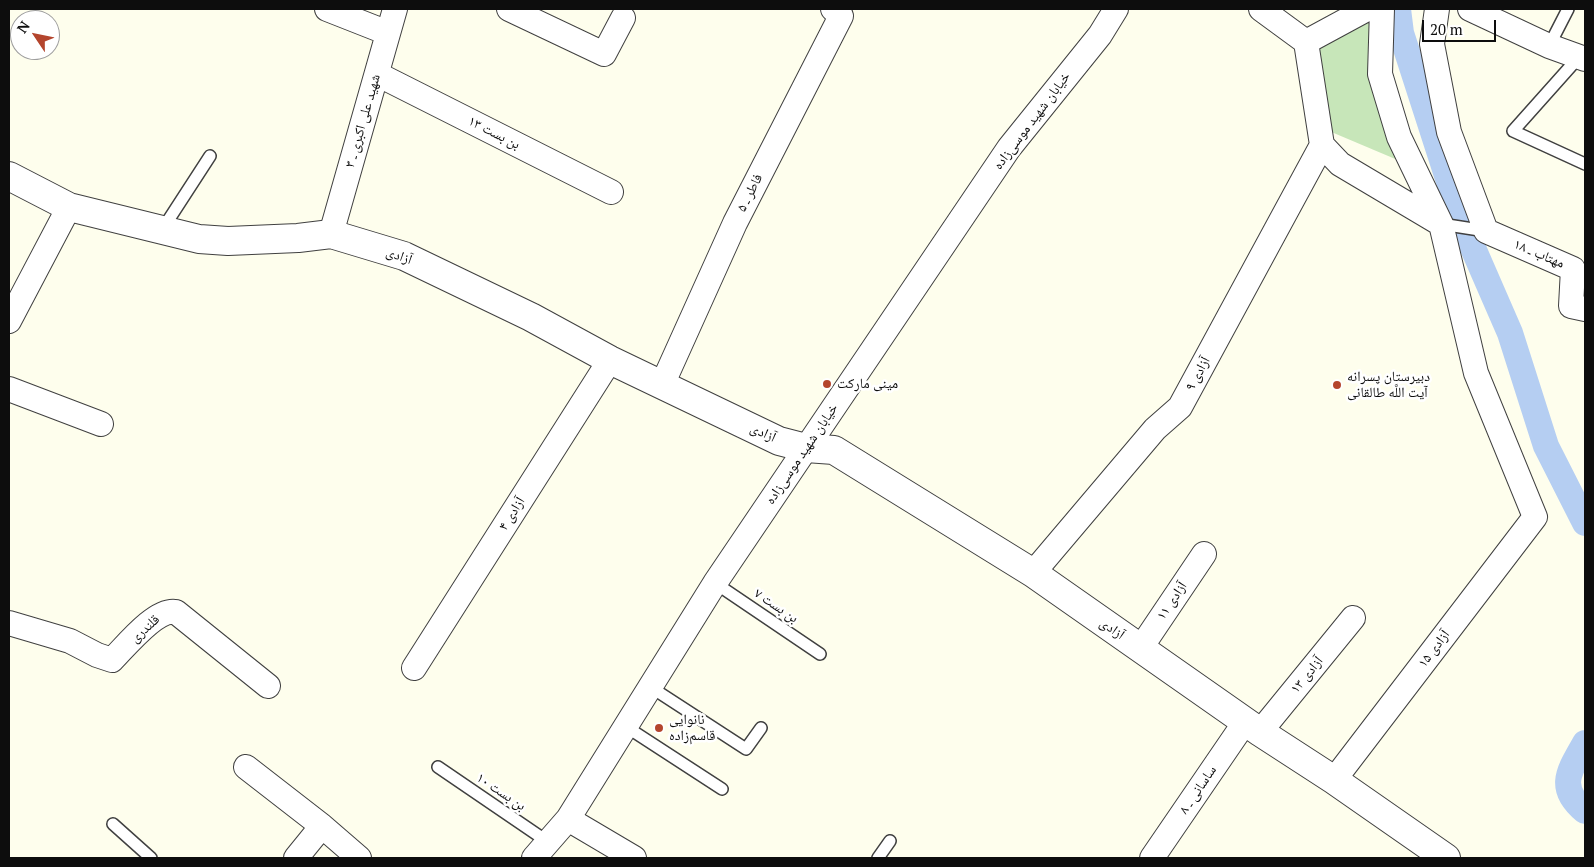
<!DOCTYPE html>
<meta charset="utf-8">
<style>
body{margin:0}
#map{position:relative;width:1594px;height:867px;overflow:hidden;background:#fefeed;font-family:"PT Serif",serif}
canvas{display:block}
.frame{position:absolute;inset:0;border:10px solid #0d0d0d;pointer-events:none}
.north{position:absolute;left:10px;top:10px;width:50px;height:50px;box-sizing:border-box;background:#fff;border:1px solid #9e9e9e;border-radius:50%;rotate:304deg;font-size:14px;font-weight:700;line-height:20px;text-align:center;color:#0d0d0d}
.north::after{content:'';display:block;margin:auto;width:18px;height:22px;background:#b4452d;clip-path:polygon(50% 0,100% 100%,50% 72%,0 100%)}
.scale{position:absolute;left:1422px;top:20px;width:74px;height:22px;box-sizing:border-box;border:2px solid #0d0d0d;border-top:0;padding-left:6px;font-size:15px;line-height:18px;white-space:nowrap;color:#0d0d0d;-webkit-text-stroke:4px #fff;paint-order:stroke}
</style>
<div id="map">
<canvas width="1594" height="867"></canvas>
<div class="frame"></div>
<div class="north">N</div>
<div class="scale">20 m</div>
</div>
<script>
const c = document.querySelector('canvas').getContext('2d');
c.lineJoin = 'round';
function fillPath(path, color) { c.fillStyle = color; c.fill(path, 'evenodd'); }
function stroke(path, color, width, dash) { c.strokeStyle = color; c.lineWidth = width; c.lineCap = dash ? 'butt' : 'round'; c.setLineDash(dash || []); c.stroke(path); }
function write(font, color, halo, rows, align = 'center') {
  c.font = font + ' "PT Serif","Noto Naskh Arabic",serif'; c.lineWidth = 5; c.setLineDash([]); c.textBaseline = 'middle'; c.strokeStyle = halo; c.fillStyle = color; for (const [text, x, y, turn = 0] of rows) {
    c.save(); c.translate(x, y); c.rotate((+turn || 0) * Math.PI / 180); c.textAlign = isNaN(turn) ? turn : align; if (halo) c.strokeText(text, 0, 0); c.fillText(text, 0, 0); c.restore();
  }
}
const green = new Path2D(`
 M 1372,17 L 1400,161 L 1329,131 L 1314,46 Z`);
const canal = new Path2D(`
 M 1398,9 L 1401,33 L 1463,225 L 1510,333 L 1546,446 L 1585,523
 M 1585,743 C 1570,770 1556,787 1585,811`);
const service = new Path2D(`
 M 1549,46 L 1568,9
 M 1579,57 L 1513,131 L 1585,164
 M 1441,224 L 1486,231
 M 162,230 L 210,156
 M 715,583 L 820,654
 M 649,686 L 746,749 L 761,728
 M 625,726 L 722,789
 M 438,767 L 548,842
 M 113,824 L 151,858
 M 878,858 L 890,841`);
const minor = new Path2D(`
 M 327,9 L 388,33
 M 509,9 L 604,54 L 623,18
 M 1261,9 L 1306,42
 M 1437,9 L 1432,44 L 1449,132 L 1486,231 L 1573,269 L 1571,306 L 1585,309
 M 1470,9 L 1549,46 L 1585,59
 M 1306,42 L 1322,145 L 1340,164 L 1441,224
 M 1306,42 L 1367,9
 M 377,74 L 611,192
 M 331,234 L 395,9
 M 9,321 L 69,207
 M 662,385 L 735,223 L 841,16 L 833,9
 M 9,389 L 101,424
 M 1033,573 L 1155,429 L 1180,407 L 1322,145
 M 9,623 L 70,641 L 97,655 L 112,660 C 126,646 156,608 176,612 L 268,686
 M 1140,649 L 1204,554
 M 414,668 L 610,360
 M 1260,732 L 1353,618
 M 246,767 L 322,826
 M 1334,780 L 1535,517 L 1476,373 L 1441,224 L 1399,137 L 1380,74 L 1382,9
 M 568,819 L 634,858
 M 296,858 L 322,826 L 359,858
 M 534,858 L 568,819 L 715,583 L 1009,148 L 1100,35 L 1116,9
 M 1152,858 L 1245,722`);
const tertiary = new Path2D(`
 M 9,176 L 69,207 L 199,239 L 228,241 L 298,238 L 331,234 L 404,256 L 531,317 L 610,360 L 779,441 L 806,448 L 834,450 L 1033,573 L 1260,732 L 1334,780 L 1446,858`);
const markers = [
 [827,384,5,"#b4452d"],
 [1337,385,5,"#b4452d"],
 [659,728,5,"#b4452d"]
];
const streetNames = [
 ["شهید علی اکبری ـ ۳",363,121,-74],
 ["خیابان شهید موسی‌زاده",1032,121,-53],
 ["بن بست ۱۳",494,133,27],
 ["فاطر ـ ۵",750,193,-63],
 ["مهتاب ـ ۱۸",1539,254,23],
 ["آزادی",399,256,20],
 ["آزادی ۹",1198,374,-62],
 ["آزادی",763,433,25],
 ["خیابان شهید موسی‌زاده",802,454,-56],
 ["آزادی ۴",512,514,-58],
 ["آزادی ۱۱",1172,601,-56],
 ["بن بست ۷",776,606,34],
 ["قلندری",145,629,-42],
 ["آزادی",1112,629,35],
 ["آزادی ۱۵",1434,649,-53],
 ["آزادی ۱۳",1307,675,-51],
 ["ساسانی ـ ۸",1198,790,-56],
 ["بن بست ۱۰",501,792,34]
];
const poiNames = [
 ["دبیرستان پسرانه",1347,377],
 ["آیت اللَّه طالقانی",1347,393],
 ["مینی مارکت",837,384],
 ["نانوایی",669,720],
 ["قاسم‌زاده",669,736]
];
fillPath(green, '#c7e6b9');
stroke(canal, '#b5cef2', 26);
stroke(service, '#404040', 14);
stroke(minor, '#404040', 26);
stroke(tertiary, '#404040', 30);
stroke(service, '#fff', 11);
stroke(minor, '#fff', 24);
stroke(tertiary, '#fff', 28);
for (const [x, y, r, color] of markers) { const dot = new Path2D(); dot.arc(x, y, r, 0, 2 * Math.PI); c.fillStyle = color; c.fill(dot); stroke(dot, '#fff', 2); }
write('14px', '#0d0d0d', '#fff', streetNames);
write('14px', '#0d0d0d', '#fff', poiNames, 'left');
</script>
